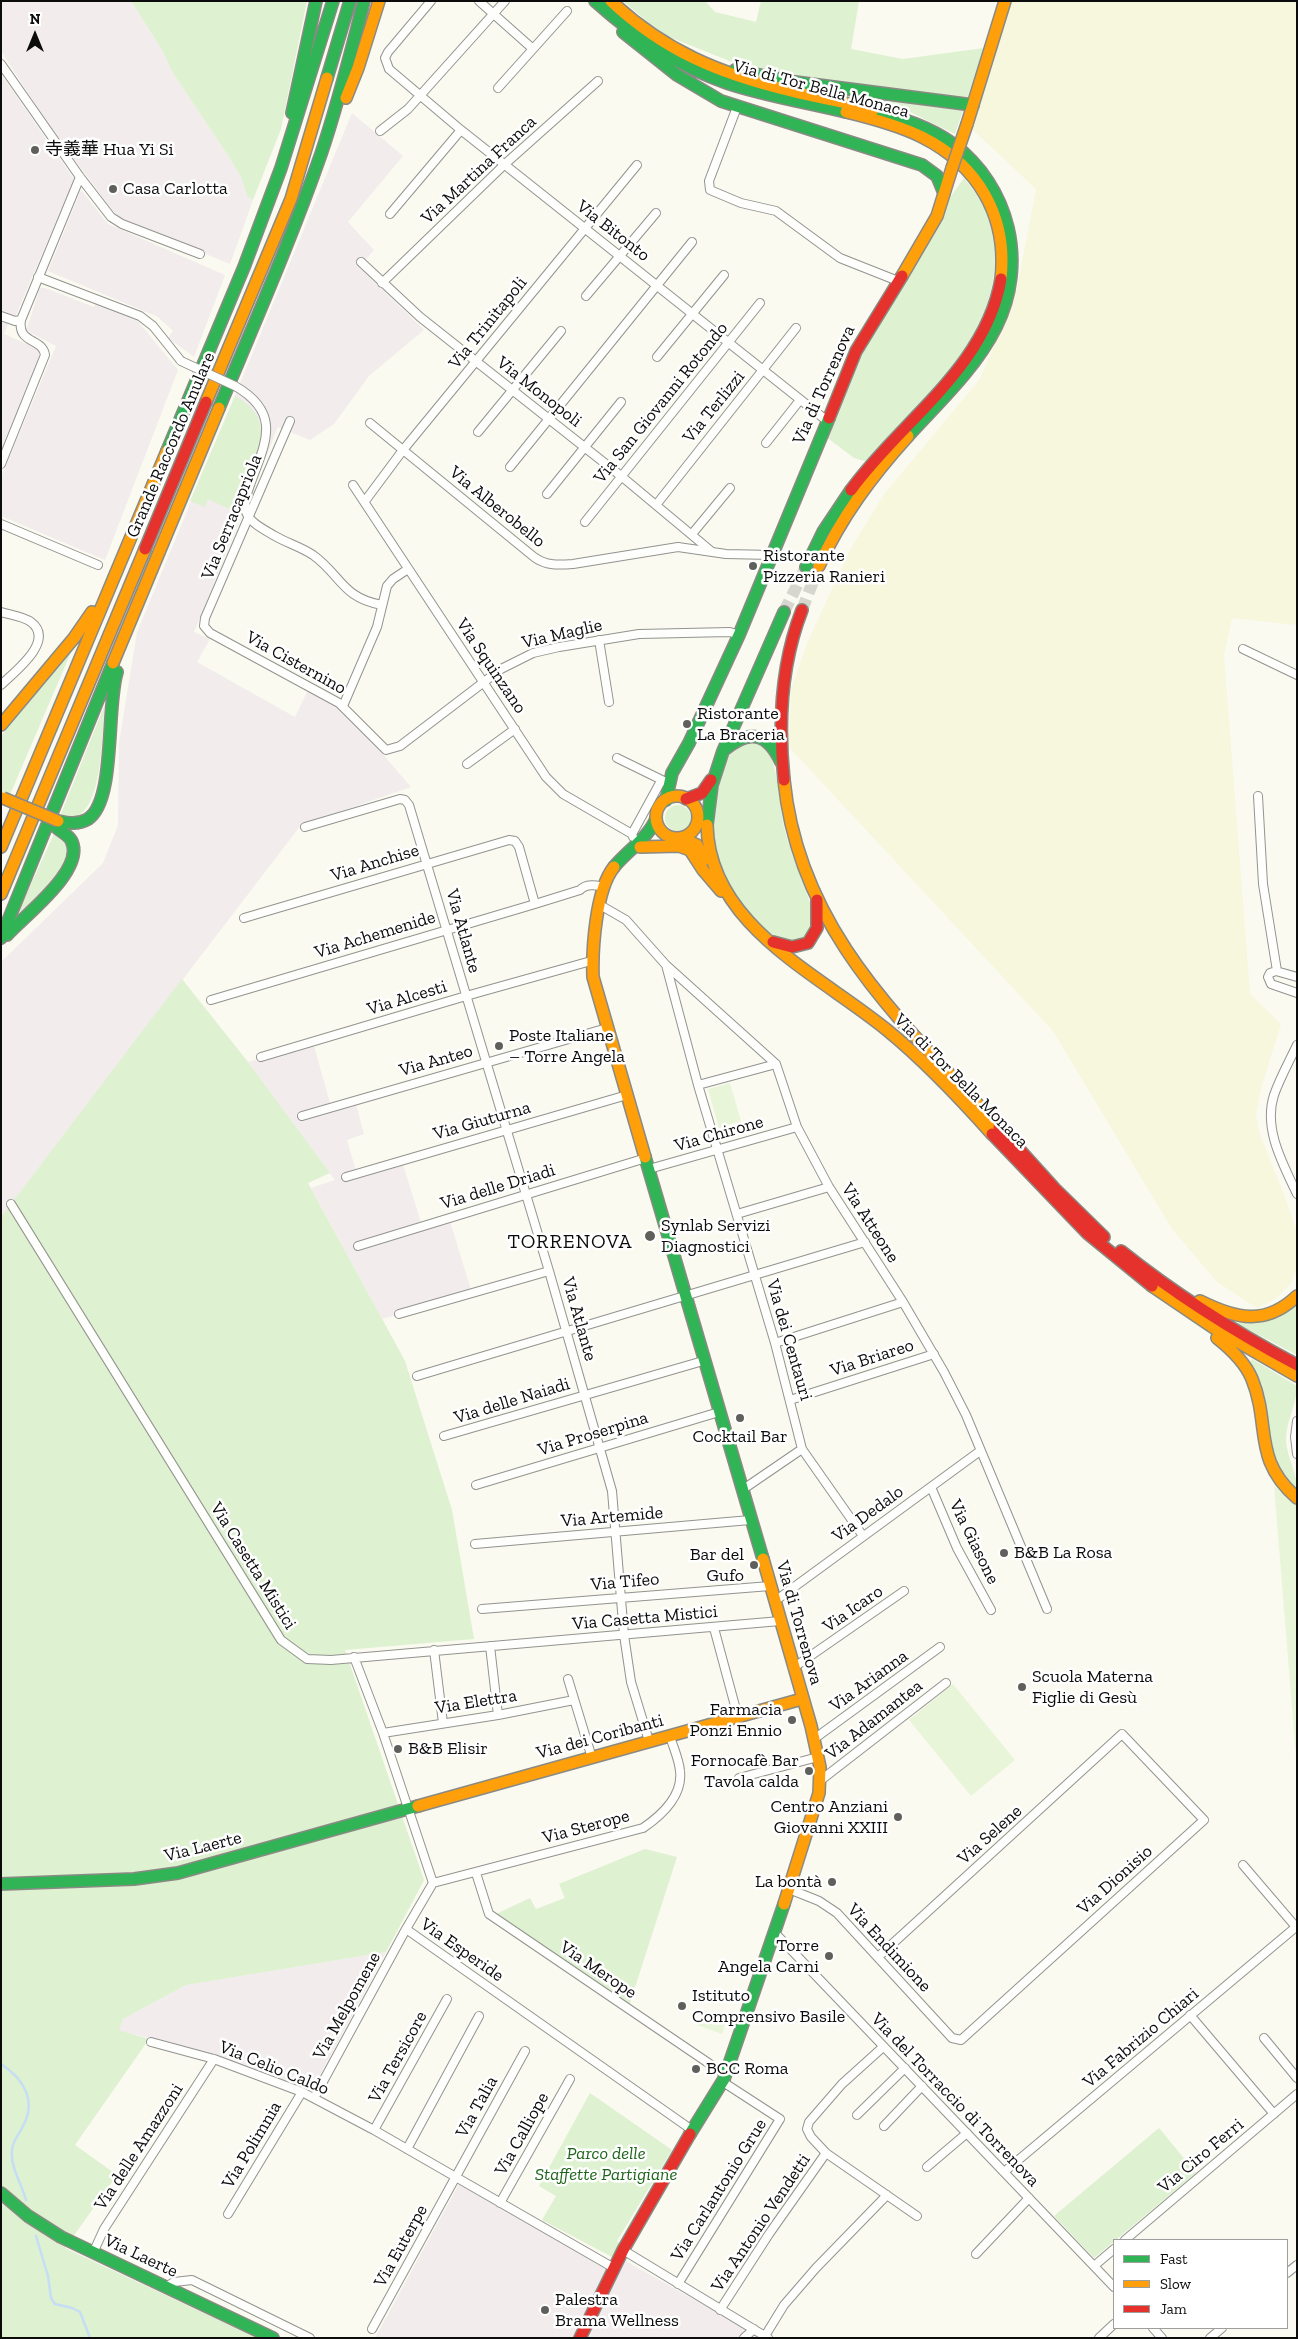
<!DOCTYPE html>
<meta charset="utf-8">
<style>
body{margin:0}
#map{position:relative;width:1298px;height:2339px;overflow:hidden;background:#fafaf0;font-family:"Zilla Slab",serif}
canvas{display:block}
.frame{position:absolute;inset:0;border:2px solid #0c0c0c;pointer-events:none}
.legend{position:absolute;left:1113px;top:2239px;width:175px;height:90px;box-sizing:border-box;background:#fff;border:1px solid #9e9e9e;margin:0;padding:6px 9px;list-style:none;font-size:15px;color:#0c0c0c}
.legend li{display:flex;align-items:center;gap:10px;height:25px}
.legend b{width:25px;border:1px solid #9e9e9e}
.north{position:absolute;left:10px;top:10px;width:50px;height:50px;-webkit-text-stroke:4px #fff;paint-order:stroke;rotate:0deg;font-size:14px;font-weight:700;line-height:20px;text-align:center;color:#0c0c0c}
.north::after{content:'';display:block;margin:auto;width:18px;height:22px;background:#0c0c0c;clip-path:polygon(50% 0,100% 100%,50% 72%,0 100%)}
</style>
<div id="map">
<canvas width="1298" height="2339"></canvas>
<div class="frame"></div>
<ul class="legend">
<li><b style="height:6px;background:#30b455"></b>Fast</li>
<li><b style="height:6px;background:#ff9f0a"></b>Slow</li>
<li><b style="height:6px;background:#e5322d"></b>Jam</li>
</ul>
<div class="north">N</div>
</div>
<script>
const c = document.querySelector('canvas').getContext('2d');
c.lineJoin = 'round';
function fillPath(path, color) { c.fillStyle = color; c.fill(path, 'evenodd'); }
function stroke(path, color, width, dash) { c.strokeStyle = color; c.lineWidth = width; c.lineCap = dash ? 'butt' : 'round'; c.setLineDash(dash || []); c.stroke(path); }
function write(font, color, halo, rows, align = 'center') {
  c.font = font + ' "Zilla Slab","Noto Sans SC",serif'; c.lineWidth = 5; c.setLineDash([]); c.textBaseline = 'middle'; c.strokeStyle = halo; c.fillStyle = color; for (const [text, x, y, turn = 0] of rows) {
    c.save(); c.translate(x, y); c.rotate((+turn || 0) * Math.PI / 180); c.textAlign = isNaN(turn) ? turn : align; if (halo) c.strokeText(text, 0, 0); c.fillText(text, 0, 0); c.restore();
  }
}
const industrial = new Path2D(`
 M 1,1 L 131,1 L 162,50 L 173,73 L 229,157 L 241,177 L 247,196 L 253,200 L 230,264 L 121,219 L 110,207 L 48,124 L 1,51 Z
 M 1,74 L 74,179 L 16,315 L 12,316 L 1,310 Z
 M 352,113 L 403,156 L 348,222 L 374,250 L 359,267 L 424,330 L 369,376 L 334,424 L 310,440 L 278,427 L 194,632 L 210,639 L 197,662 L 295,717 L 308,690 L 343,708 L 411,787 L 301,825 L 1,1217 L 1,962 L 103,863 L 118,825 L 119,743 L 137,632 Z
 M 81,190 L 108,224 L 225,275 L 194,357 L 168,338 L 173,331 L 158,317 L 48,271 Z
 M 40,288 L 45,288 L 94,307 L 96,303 L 137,320 L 178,370 L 105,560 L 1,516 L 1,477 L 56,346 L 29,332 L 27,328 Z
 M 1,319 L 9,322 L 4,334 L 39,349 L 41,356 L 1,449 Z
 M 313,1042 L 331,1107 L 355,1100 L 364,1134 L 347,1140 L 357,1174 L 402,1161 L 422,1226 L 449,1218 L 472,1293 L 382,1319 L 311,1188 L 335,1180 L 248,1062 Z
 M 386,1952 L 312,2090 L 224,2058 L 118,2030 L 123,2019 L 186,1985 Z
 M 459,2184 L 617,2274 L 626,2261 L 753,2333 L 748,2338 L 375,2338 Z`);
const farmland = new Path2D(`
 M 1012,1 L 1297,1 L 1297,625 L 1232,618 L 1224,655 L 1250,994 L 1281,1024 L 1262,1085 L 1256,1114 L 1260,1135 L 1284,1194 L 1297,1232 L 1297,1267 L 1292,1282 L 1277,1298 L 1257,1308 L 1217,1282 L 1172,1229 L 1053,1031 L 789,747 L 791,689 L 809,639 L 851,548 L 885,493 L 980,379 L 1017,289 L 1036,189 L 972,129 Z`);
const green = new Path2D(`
 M 131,1 L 307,1 L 281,129 L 253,200 L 247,196 L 241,177 L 229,157 L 173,73 L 162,50 Z
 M 623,1 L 705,1 L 715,12 L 756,22 L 761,1 L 859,1 L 851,49 L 903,59 L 984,48 L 955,134 L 902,108 L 732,62 L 662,34 Z
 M 964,178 C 970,187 979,196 983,206 C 1029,309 930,393 868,462 L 854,458 L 821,433 L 841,385 L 946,203 Z
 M 235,396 C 285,422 251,473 236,512 L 208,499 L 205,507 L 190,501 Z
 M 72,650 L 9,797 L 1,795 L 1,736 Z
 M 105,704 C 102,731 103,801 79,815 C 72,819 67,817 60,816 Z
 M 750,740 L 766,744 C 780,772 778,805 786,835 C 794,865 809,893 816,923 L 802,942 L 777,940 L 750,917 L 726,887 L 713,852 L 713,803 L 726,756 L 731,750 Z
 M665 818a13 13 0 1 1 26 0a13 13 0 1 1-26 0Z
 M 54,834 L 66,845 C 70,875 34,899 15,919 Z
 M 182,979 L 248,1062 L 330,1173 L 308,1183 L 405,1361 L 452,1510 L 474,1639 L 345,1650 L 424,1880 L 386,1952 L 186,1985 L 123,2019 L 119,2030 L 149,2039 L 75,2145 L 117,2175 L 65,2248 L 257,2338 L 1,2338 L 1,1217 Z
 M 1297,1303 L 1297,1355 L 1238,1324 L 1239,1322 L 1247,1323 Z
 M 1252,1359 L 1297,1386 C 1297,1404 1286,1421 1286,1440 C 1287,1458 1297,1472 1297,1490 C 1260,1460 1269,1402 1250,1362 Z
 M 645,1849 L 677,1857 L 628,2009 L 492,1916 L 530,1898 L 536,1909 L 565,1898 L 559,1884 Z
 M 590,2093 L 672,2150 L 617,2241 L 621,2244 L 614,2258 L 542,2220 L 556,2196 L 539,2186 Z
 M 1159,2128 L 1196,2173 L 1094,2258 L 1054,2216 Z`);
const pitch = new Path2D(`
 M 730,1083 L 741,1121 L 719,1128 L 708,1089 Z
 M 1274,1486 L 1297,1505 L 1297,1769 Z
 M 953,1684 L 1015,1760 L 971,1796 L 909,1720 Z
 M 702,2010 L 727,2018 L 722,2034 L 697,2025 Z`);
const stream = new Path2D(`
 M 1,2064 C 24,2079 37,2101 23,2126 C 19,2135 12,2141 12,2151 C 10,2166 22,2185 26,2200
 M 36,2236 L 48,2276 L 51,2298 L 55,2304 L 72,2308 L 80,2312 L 90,2338`);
const primaryTunnel = new Path2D(`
 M 802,610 L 819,566
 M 784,612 L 806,567`);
const street = new Path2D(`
 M 431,1 L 388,52 L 385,58 L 389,69 L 461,130 L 826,420
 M 479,1 L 533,49
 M 1,64 L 80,177 L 111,217 L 122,224 L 200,254
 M 498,88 L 567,11
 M 737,107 L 709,181 L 710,190 L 741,203 L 776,211 L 840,258 L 898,281
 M 380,131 L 408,109 L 505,1
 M 390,214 L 461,130
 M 361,262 L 420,317 L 621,476 L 711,551
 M 38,277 L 140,316 L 153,326 L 181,361
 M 382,283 L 505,164 L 598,81
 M 586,296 L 656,213
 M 1,316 L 15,321 L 21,320
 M 657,357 L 724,275
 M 235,386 C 284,414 264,445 250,485 C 247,493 244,504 246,512 C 250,523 265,530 275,536 C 287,543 301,547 313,555 C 341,575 342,598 382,605
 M 290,421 L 205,618 L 204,626 L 210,633 L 339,703 L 386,750 L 400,746 L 501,669 L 533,653 L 559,647 L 639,634 L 730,632 L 739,635
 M 370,423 L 534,557 C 546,566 559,565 573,564 L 678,547 L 726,554 L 772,555
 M 478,432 L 561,331
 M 766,443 L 800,400
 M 1,464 L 45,355 C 43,338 17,344 21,320 L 80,177
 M 510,467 L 692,242
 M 353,485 L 546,777 L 563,794 L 632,834
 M 547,494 L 621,402
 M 365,501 L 403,450 L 637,165
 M 656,505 L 796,328
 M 585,522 L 760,303
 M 1,524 L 98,565
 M 692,534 L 730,488
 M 1,612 C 11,615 23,616 31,622 C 56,641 14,672 1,685
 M 599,640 L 609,702
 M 1243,649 L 1297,675
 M 343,706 L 377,627 L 387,586 L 393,579 L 408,569
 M 617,758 L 664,781
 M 467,764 L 515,729
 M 1258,796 L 1263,884 L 1277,971
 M 305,827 L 400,799 L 405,800 L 409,805 L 549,1271 L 612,1491 L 624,1635 L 631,1682 L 649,1741
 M 633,837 L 632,834 L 661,781
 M 600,905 L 626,920 L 666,965 L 776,1064 L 797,1127 L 829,1187 L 903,1302 L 944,1372 L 966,1415 L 1047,1609
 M 244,918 L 509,840 L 515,841 L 519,847 L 535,904
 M 666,965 L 698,1085 L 775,1343 L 802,1449 L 863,1536
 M 1297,977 L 1276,971 L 1270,973 L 1268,977 L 1271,984 L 1297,993
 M 211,1000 L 535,904 L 580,890 C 585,884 597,884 604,888
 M 1297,1045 C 1289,1062 1280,1078 1274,1095 C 1263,1129 1283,1164 1297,1194
 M 261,1057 L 466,996 L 591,961
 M 698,1085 L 776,1064
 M 302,1116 L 607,1028
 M 649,1169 L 797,1127
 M 346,1177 L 627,1095
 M 11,1204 L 281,1640 L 307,1659 L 331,1660 L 780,1621
 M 737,1214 L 829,1187
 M 358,1246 L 646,1158
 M 399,1314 L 549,1271
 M 775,1343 L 903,1302
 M 417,1376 L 865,1242
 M 790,1400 L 934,1354
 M 1297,1421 L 1295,1437 L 1297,1454
 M 444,1436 L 703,1361
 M 476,1485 L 719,1412
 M 931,1487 L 957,1548 L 991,1610
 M 742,1490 L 802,1449
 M 475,1544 L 750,1520
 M 775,1601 L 980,1451
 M 482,1609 L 770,1586
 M 714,1628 L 738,1717
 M 490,1646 L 498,1715
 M 434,1650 L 443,1723
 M 354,1657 L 383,1733 L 433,1883 L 406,1929 L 692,2130
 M 793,1668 L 904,1591
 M 568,1679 L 592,1758
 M 383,1733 L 498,1715 L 574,1700
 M 814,1739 L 940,1647
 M 739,1778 L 818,1757
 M 821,1780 L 946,1683
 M 1243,1865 L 1296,1927
 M 476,1873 L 489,1914 L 726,2075
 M 433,1883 L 643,1828 C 662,1815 683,1796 680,1771 C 679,1759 673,1747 670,1736
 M 789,1889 L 819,1901 L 837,1913 L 952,2038 L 961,2040 L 1204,1820 L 1122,1734 L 878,1957
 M 775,1933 L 1114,2287
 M 1190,2015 L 1274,2114
 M 1264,2038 L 1297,2078
 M 151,2042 L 214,2059 L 302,2092 L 374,2130 L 614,2268
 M 883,2047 L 842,2084 L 809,2122 L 807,2129 L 811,2137 L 826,2153 L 917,2216
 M 314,2098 L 406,1929
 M 857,2115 L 905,2068
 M 884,2126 L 922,2086
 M 374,2130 L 447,1999
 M 407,2149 L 479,2016
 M 927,2167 L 967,2133
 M 1004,2172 L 1297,1926
 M 500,2203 L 570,2079
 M 228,2214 L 302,2092
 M 1125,2240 L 1297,2094
 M 623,2250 L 768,2338
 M 93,2253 L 104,2229 L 214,2059
 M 976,2254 L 1029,2198
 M 1094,2266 L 1114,2249
 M 1287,2273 L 1297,2265
 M 678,2284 L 780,2119 L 723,2082
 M 166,2287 L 174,2282 L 192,2280 L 310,2338
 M 720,2310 L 769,2234 L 826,2153
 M 1153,2328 L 1162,2338
 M 372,2329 L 525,2051
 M 765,2336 L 784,2305 L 816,2268 L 887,2195
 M 744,2338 L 754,2329
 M 1099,2338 L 1114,2324
 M 1210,2338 L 1222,2328`);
const fast = new Path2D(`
 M 595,1 C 634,36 677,66 727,83 C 766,96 806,102 846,112
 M 623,32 L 677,75 L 721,101 L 922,165 L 937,176 L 944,193
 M 735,70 L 795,82 L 973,105
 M 327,78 L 350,1
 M 873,110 C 900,118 930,127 953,144 C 1010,187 1028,263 996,327 C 975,369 939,402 908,436
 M 292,113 L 316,1
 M 219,408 C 254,324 291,240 321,154 C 338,104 351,52 364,1
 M 167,451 L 244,267 L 281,168 L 333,1
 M 806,567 L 823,532 L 851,490
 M 724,750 C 749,729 767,732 781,762
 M 666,800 L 672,773 L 689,743 L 739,635 L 829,418
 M 58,821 C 68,823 78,825 88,819 C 116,801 106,706 117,672
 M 707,825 L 712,785 L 723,751 L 784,612
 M 614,867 C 627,851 648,838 656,819
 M 7,935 C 25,915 87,869 71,840 C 68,835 60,831 56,827
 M 1,938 L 113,663
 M 645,1157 L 763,1559
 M 1,1884 L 134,1879 L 178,1873 L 418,1806
 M 690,2134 L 724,2079 L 784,1904
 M 1,2193 L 28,2216 L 61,2237 L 273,2338`);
const slow = new Path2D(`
 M 611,1 C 664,51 720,74 791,91 C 818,98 846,102 873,110
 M 346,98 L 358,68 L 379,1
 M 846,112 C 871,118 898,125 922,137 C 978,165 1008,216 1001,279
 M 967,124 L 1005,1
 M 902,276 L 937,216 L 952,168
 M 206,402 L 291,199 L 327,78
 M 819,566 C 841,517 872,476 908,436
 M 113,663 L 219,408
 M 1,725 L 74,638 L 92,612
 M 784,780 C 799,932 903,1022 999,1127
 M656 817a21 21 0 1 1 42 0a21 21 0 1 1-42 0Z
 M 707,825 C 709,926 819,974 887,1030 C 925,1061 959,1097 992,1134
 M 682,838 L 697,845 L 704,860
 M 1,847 L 167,451
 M 640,847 L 679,846 L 690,850 L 703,870 L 721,891
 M 614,867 C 596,889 592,948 593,977 L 645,1157
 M 1,894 L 145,549
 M 1152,1286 L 1214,1328 L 1297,1376
 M 1200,1301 C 1236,1319 1266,1326 1297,1296
 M 1217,1338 C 1231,1349 1245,1362 1252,1379 C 1271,1426 1252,1459 1297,1498
 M 763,1559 L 811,1726 L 820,1767 L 819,1793 L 784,1904
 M 418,1806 L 802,1699`);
const jam = new Path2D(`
 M 829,418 L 856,351 L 902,276
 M 851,490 C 901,421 986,368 1001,279
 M 145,549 L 206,402
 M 784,780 C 778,723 781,664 802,610
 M 686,799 L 702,793 L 711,780
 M 773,942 L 792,947 L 808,943 L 817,928 L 817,900
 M 999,1127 L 1055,1189 L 1104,1237
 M 992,1134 L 1087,1233 L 1152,1286
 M 1121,1251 C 1176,1295 1235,1332 1297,1365
 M 580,2338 L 623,2250 L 690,2134`);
const streetBridge = new Path2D(`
 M 181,361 L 235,386`);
const slowBridge = new Path2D(`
 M 952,168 L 967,124
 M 3,798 L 58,821`);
const markers = [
 [35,150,5,"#5f5f5c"],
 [113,189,5,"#5f5f5c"],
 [753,566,5,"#5f5f5c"],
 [687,724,5,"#5f5f5c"],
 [499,1046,5,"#5f5f5c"],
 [650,1236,6,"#5f5f5c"],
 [740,1418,5,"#5f5f5c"],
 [1004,1553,5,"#5f5f5c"],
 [754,1565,5,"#5f5f5c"],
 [1022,1687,5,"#5f5f5c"],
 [792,1720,5,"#5f5f5c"],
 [398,1749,5,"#5f5f5c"],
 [809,1771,5,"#5f5f5c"],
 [898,1817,5,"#5f5f5c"],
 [832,1882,5,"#5f5f5c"],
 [829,1956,5,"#5f5f5c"],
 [682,2006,5,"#5f5f5c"],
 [696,2069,5,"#5f5f5c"],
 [545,2310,5,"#5f5f5c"]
];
const streetNames = [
 ["Via di Tor Bella Monaca",821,89,15],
 ["Via Martina Franca",479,170,-43],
 ["Via Bitonto",613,231,38],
 ["Via Trinitapoli",488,323,-51],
 ["Via di Torrenova",824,385,-66],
 ["Via Monopoli",539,392,38],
 ["Via San Giovanni Rotondo",661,403,-51],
 ["Via Terlizzi",714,407,-51],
 ["Grande Raccordo Anulare",171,445,-67],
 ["Via Alberobello",497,507,39],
 ["Via Serracapriola",232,517,-68],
 ["Via Maglie",562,634,-13],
 ["Via Cisternino",296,663,29],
 ["Via Squinzano",491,666,56],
 ["Via Anchise",375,863,-17],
 ["Via Atlante",463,931,74],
 ["Via Achemenide",375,935,-17],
 ["Via Alcesti",407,998,-17],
 ["Via Anteo",436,1061,-16],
 ["Via di Tor Bella Monaca",961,1081,45],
 ["Via Giuturna",482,1121,-16],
 ["Via Chirone",719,1134,-16],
 ["Via delle Driadi",498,1187,-17],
 ["Via Atteone",870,1223,57],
 ["Via Atlante",579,1319,74],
 ["Via dei Centauri",789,1340,74],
 ["Via Briareo",872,1358,-18],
 ["Via delle Naiadi",512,1401,-17],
 ["Via Proserpina",593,1434,-17],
 ["Via Dedalo",868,1514,-36],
 ["Via Artemide",612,1517,-5],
 ["Via Giasone",974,1542,64],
 ["Via Casetta Mistici",253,1566,58],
 ["Via Tifeo",625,1582,-5],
 ["Via Icaro",853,1609,-35],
 ["Via Casetta Mistici",645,1618,-5],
 ["Via di Torrenova",799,1623,74],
 ["Via Arianna",869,1681,-36],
 ["Via Elettra",476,1702,-9],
 ["Via Adamantea",874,1720,-38],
 ["Via dei Coribanti",600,1737,-15],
 ["Via Sterope",586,1827,-15],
 ["Via Selene",990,1835,-42],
 ["Via Laerte",203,1847,-14],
 ["Via Dionisio",1115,1880,-42],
 ["Via Endimione",889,1948,47],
 ["Via Esperide",462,1950,35],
 ["Via Merope",598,1970,34],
 ["Via Melpomene",347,2006,-61],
 ["Via Fabrizio Chiari",1141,2038,-40],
 ["Via Tersicore",398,2057,-61],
 ["Via Celio Caldo",274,2068,22],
 ["Via del Torraccio di Torrenova",955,2100,46],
 ["Via Talia",477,2107,-61],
 ["Via Calliope",522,2134,-61],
 ["Via Polimnia",252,2145,-59],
 ["Via delle Amazzoni",139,2147,-57],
 ["Via Ciro Ferri",1201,2156,-40],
 ["Via Carlantonio Grue",719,2190,-58],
 ["Via Antonio Vendetti",761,2223,-56],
 ["Via Euterpe",401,2246,-61],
 ["Via Laerte",141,2256,25]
];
const poiNames = [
 ["寺義華 Hua Yi Si",45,150],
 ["Casa Carlotta",123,189],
 ["Ristorante",763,556],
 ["Pizzeria Ranieri",763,577],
 ["Ristorante",697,714],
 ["La Braceria",697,735],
 ["Poste Italiane",509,1036],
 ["– Torre Angela",509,1057],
 ["Synlab Servizi",661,1226],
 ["Diagnostici",661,1247],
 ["Cocktail Bar",740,1437,"center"],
 ["B&B La Rosa",1014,1553],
 ["Bar del",744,1555,"right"],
 ["Gufo",744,1576,"right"],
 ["Scuola Materna",1032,1677],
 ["Figlie di Gesù",1032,1698],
 ["Farmacia",782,1710,"right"],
 ["Ponzi Ennio",782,1731,"right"],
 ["B&B Elisir",408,1749],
 ["Fornocafè Bar",799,1761,"right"],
 ["Tavola calda",799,1782,"right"],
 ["Centro Anziani",888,1807,"right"],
 ["Giovanni XXIII",888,1828,"right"],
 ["La bontà",822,1882,"right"],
 ["Torre",819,1946,"right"],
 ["Angela Carni",819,1967,"right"],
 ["Istituto",692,1996],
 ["Comprensivo Basile",692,2017],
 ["BCC Roma",706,2069],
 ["Palestra",555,2300],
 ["Brama Wellness",555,2321]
];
const parkNames = [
 ["Parco delle",606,2154],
 ["Staffette Partigiane",606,2175]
];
const quarterNames = [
 ["TORRENOVA",570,1242]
];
fillPath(industrial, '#f2eced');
fillPath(farmland, '#f6f7dc');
fillPath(green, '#def1d0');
fillPath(pitch, '#e9f5d9');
stroke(stream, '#c6ddf5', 2.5);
stroke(primaryTunnel, '#d6d6ce', 12, [12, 6]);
stroke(street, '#93938f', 10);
stroke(fast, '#8a8a85', 14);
stroke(slow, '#8a8a85', 14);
stroke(jam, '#8a8a85', 14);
stroke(street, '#fefefd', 8);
stroke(fast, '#30b455', 11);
stroke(slow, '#ff9f0a', 11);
stroke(jam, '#e5322d', 11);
stroke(streetBridge, '#93938f', 10, []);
stroke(slowBridge, '#8a8a85', 14, []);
stroke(streetBridge, '#fefefd', 8);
stroke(slowBridge, '#ff9f0a', 11);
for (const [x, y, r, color] of markers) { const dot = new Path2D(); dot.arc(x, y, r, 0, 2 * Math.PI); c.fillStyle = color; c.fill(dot); stroke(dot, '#fff', 2); }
write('18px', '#0c0c0c', '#fff', streetNames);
write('18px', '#0c0c0c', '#fff', poiNames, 'left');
write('italic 18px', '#1f651c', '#fff', parkNames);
c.letterSpacing = '1px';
write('20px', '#0c0c0c', '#fff', quarterNames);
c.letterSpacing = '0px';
</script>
